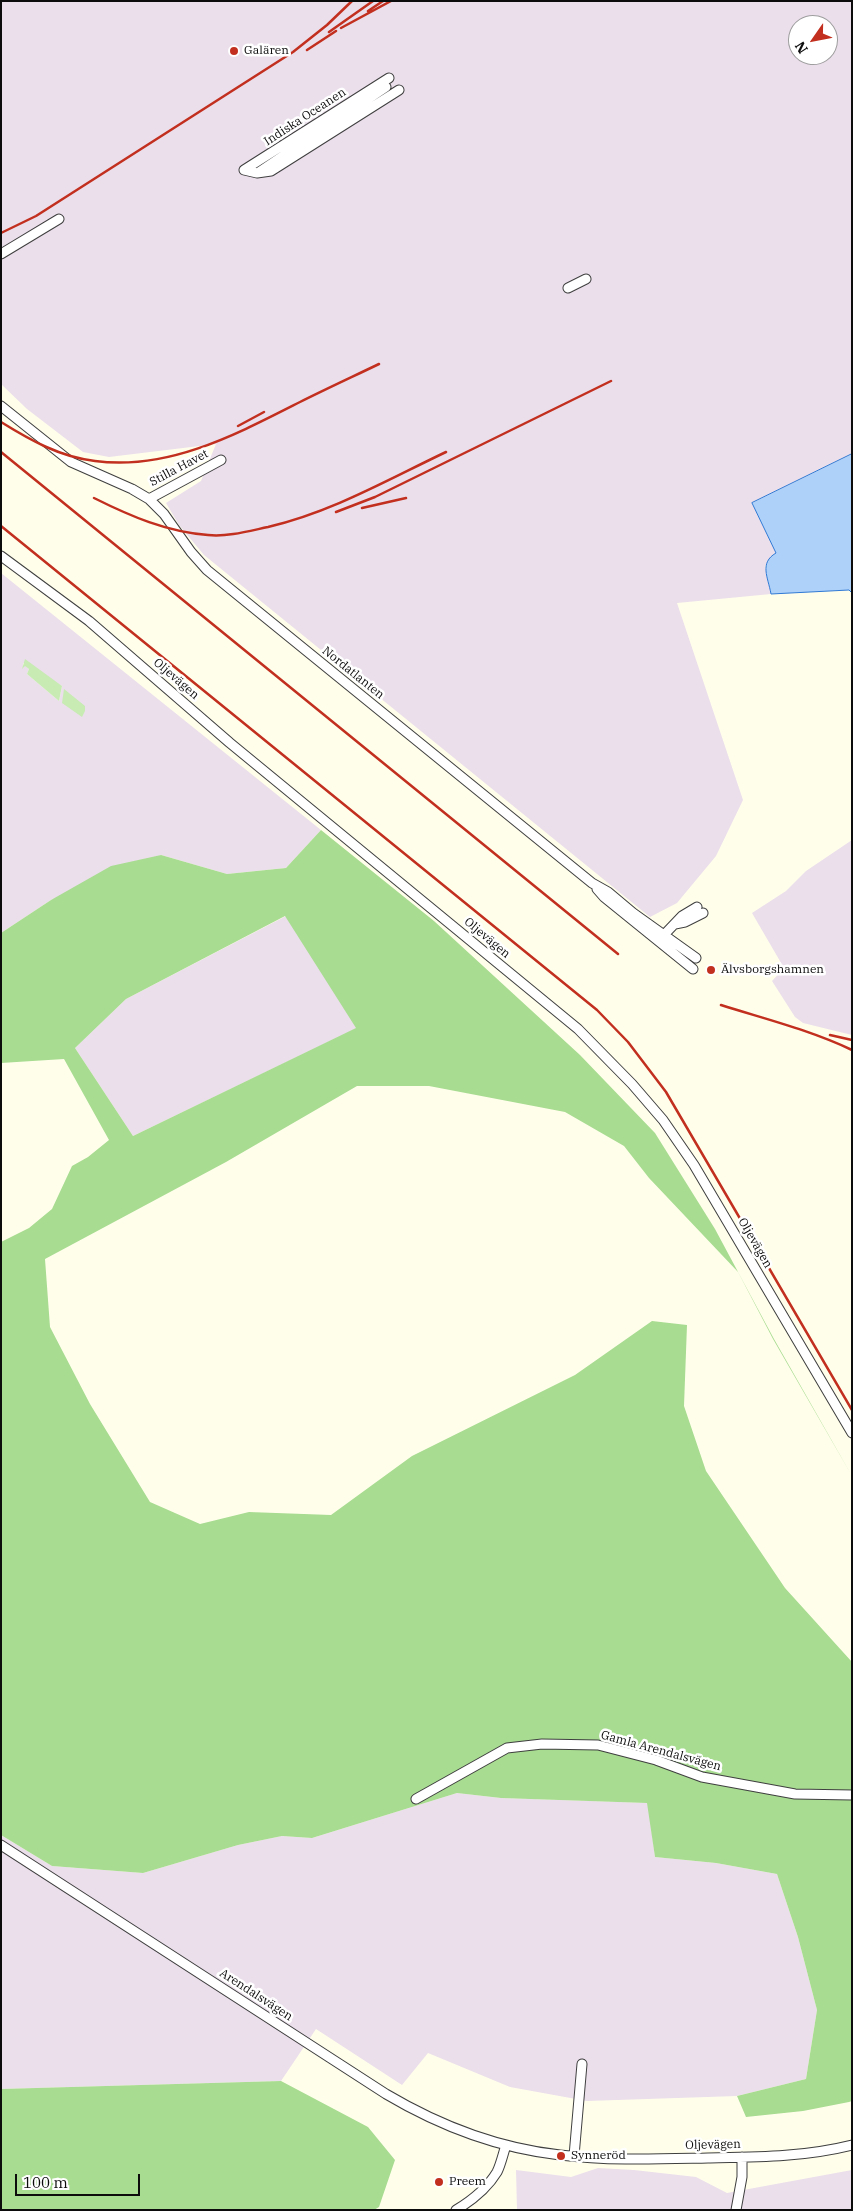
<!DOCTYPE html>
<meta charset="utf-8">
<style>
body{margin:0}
#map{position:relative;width:853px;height:2211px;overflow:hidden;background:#fffeeb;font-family:"IBM Plex Serif",serif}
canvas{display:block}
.frame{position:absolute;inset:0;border:2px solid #0c0c0c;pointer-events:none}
.north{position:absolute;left:788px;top:15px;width:50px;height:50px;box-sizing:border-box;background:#fff;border:1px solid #9e9e9e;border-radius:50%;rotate:237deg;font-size:14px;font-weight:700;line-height:20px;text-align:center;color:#0c0c0c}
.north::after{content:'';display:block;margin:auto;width:18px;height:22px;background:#c22f1e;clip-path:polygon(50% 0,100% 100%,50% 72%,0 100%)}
.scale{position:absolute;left:15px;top:2174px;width:125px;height:22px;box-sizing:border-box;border:2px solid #0c0c0c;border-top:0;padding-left:6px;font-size:15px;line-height:18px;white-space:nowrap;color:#0c0c0c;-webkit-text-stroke:4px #fff;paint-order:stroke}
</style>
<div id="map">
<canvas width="853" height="2211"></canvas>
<div class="frame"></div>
<div class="north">N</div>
<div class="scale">100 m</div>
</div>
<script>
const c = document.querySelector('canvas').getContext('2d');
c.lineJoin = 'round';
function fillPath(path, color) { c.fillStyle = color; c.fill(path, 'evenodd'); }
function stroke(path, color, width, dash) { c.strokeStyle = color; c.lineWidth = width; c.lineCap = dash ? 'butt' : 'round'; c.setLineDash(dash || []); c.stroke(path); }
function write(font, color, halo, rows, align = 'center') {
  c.font = font + ' "IBM Plex Serif",serif'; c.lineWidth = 5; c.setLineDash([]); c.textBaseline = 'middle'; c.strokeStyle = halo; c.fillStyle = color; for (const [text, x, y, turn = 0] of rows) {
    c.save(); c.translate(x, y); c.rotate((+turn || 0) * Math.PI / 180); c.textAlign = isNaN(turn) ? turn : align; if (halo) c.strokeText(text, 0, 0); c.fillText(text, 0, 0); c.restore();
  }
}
const industrial = new Path2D(`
 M 1,1 L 852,1 L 852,454 L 752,503 L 776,553 L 765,566 L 771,594 L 677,603 L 743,800 L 716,856 L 677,903 L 650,917 L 204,555 L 179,525 L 166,503 L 201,481 L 216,444 L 109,457 L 83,452 L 27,409 L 1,384 ZM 798,25 L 828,25 L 828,55 L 798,55 Z
 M 1,573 L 321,830 L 286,868 L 227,874 L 161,855 L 51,900 L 1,933 ZM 23,663 L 62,686 L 59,701 L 27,674 L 29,669 L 25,665 L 23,668 Z
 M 852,840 L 852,1035 L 803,1023 L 795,1017 L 772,981 L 784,968 L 752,913 L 786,891 L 806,871 Z
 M 286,916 L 357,1028 L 133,1136 L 75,1048 L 126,999 Z
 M 457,1793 L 501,1798 L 648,1803 L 655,1857 L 716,1863 L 777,1874 L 798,1937 L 817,2010 L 806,2079 L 737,2096 L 587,2101 L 510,2087 L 428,2053 L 402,2085 L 316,2029 L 281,2081 L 1,2089 L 1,1835 L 52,1866 L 143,1873 L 238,1845 L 282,1836 L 312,1838 Z
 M 598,2168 L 634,2170 L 696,2177 L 727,2193 L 852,2170 L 852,2210 L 517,2210 L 516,2170 L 571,2177 Z`);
const green = new Path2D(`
 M 25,659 L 62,686 L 59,701 L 27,674 L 29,669 L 25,666 L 22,669 Z
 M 64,689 L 85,706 L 85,711 L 82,717 L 62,703 Z`);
const forest = new Path2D(`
 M 321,830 L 434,921 L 580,1055 L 655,1133 L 715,1229 L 774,1339 L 852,1476 L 773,1339 L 738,1272 L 649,1178 L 624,1146 L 565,1112 L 429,1086 L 357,1086 L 226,1162 L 45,1259 L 50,1327 L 90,1404 L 150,1502 L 200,1524 L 249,1512 L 331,1515 L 412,1456 L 575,1375 L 652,1321 L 687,1325 L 684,1406 L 706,1471 L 785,1588 L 852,1662 L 852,2101 L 849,2102 L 803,2111 L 746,2117 L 737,2096 L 806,2079 L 817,2010 L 798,1937 L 777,1874 L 716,1863 L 655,1857 L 647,1803 L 501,1798 L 457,1793 L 312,1838 L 282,1836 L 238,1845 L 143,1873 L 52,1866 L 1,1835 L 1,1242 L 29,1228 L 52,1209 L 72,1166 L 88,1157 L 109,1140 L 64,1059 L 1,1063 L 1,933 L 51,900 L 111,866 L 161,855 L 227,874 L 286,868 ZM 285,916 L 356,1028 L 133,1136 L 75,1048 L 126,999 Z
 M 281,2081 L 368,2127 L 395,2160 L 379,2207 L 374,2210 L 1,2210 L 1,2089 Z`);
const water = new Path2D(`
 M 852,454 L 852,593 L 849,590 L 771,594 C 768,577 759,563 776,553 L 752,503 Z`);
const minor = new Path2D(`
 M 244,170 L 257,173 L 271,171 L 399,90
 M 244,170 L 389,78
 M 259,172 L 386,87
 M 1,254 L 59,219
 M 568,288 L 586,279
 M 1,406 L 71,462 L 132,489 L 149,499 L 164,514 L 191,552 L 207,570 L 592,883 L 608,892 L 633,913 L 696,958
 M 149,499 L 221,460
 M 1,556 L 89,621 L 230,743 L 578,1029 L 632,1084 L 663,1120 L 694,1165 L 852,1433
 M 597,889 L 604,897 L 693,969
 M 675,924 L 685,922 L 703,913
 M 661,938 L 682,916 L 697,907
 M 416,1799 L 507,1748 L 542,1744 L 598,1745 L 656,1760 L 702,1777 L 795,1794 L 852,1795
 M 1,1845 L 386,2094 C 440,2126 497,2148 560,2155 C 609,2161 659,2159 708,2158 C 757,2157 804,2157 852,2145
 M 574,2156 L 582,2064
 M 456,2210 C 471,2201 488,2187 497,2172 C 501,2164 503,2154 506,2145
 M 736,2210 L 742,2177 L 742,2157`);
const rail = new Path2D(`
 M 368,11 L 383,1
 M 341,28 L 391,1
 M 329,32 L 373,1
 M 307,50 L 336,31
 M 1,233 L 36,216 L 293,52 L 327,25 L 352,1
 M 1,422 C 30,440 60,457 95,461 C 168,471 237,434 300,402 C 326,389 352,377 379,364
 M 238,426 L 264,412
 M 1,452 L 618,954
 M 94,498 C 130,516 167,532 208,535 C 228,537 249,531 268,527 C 332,512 387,480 446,452
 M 362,508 L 406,498
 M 336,512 L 375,497 L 611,381
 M 1,526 L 597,1010 L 628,1042 L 666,1092 L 852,1410
 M 721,1005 C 765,1019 810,1030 852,1050
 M 830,1035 L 852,1040`);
const markers = [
 [234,51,5,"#c22f1e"],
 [711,970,5,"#c22f1e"],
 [561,2156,5,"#c22f1e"],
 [439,2182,5,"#c22f1e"]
];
const poiNames = [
 ["Galären",244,51],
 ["Älvsborgshamnen",721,970],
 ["Synneröd",571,2156],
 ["Preem",449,2182]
];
const streetNames = [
 ["Indiska Oceanen",305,117,-33],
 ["Stilla Havet",179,468,-28],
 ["Nordatlanten",353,673,39],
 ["Oljevägen",176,679,41],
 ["Oljevägen",487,938,40],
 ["Oljevägen",755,1243,60],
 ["Gamla Arendalsvägen",661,1751,15],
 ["Arendalsvägen",256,1995,33],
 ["Oljevägen",713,2145,-1]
];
fillPath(industrial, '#ebdfeb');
fillPath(green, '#c7ebb3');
fillPath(forest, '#a8dc91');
fillPath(water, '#add1f9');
stroke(water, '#3079d4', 1);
stroke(minor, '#3f3f3f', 11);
stroke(minor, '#fff', 9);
stroke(rail, '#c22f1e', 2.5);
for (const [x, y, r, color] of markers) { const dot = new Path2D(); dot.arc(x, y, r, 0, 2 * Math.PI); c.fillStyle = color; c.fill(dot); stroke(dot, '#fff', 2); }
write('12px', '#0c0c0c', '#fff', poiNames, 'left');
write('12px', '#0c0c0c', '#fff', streetNames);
</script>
